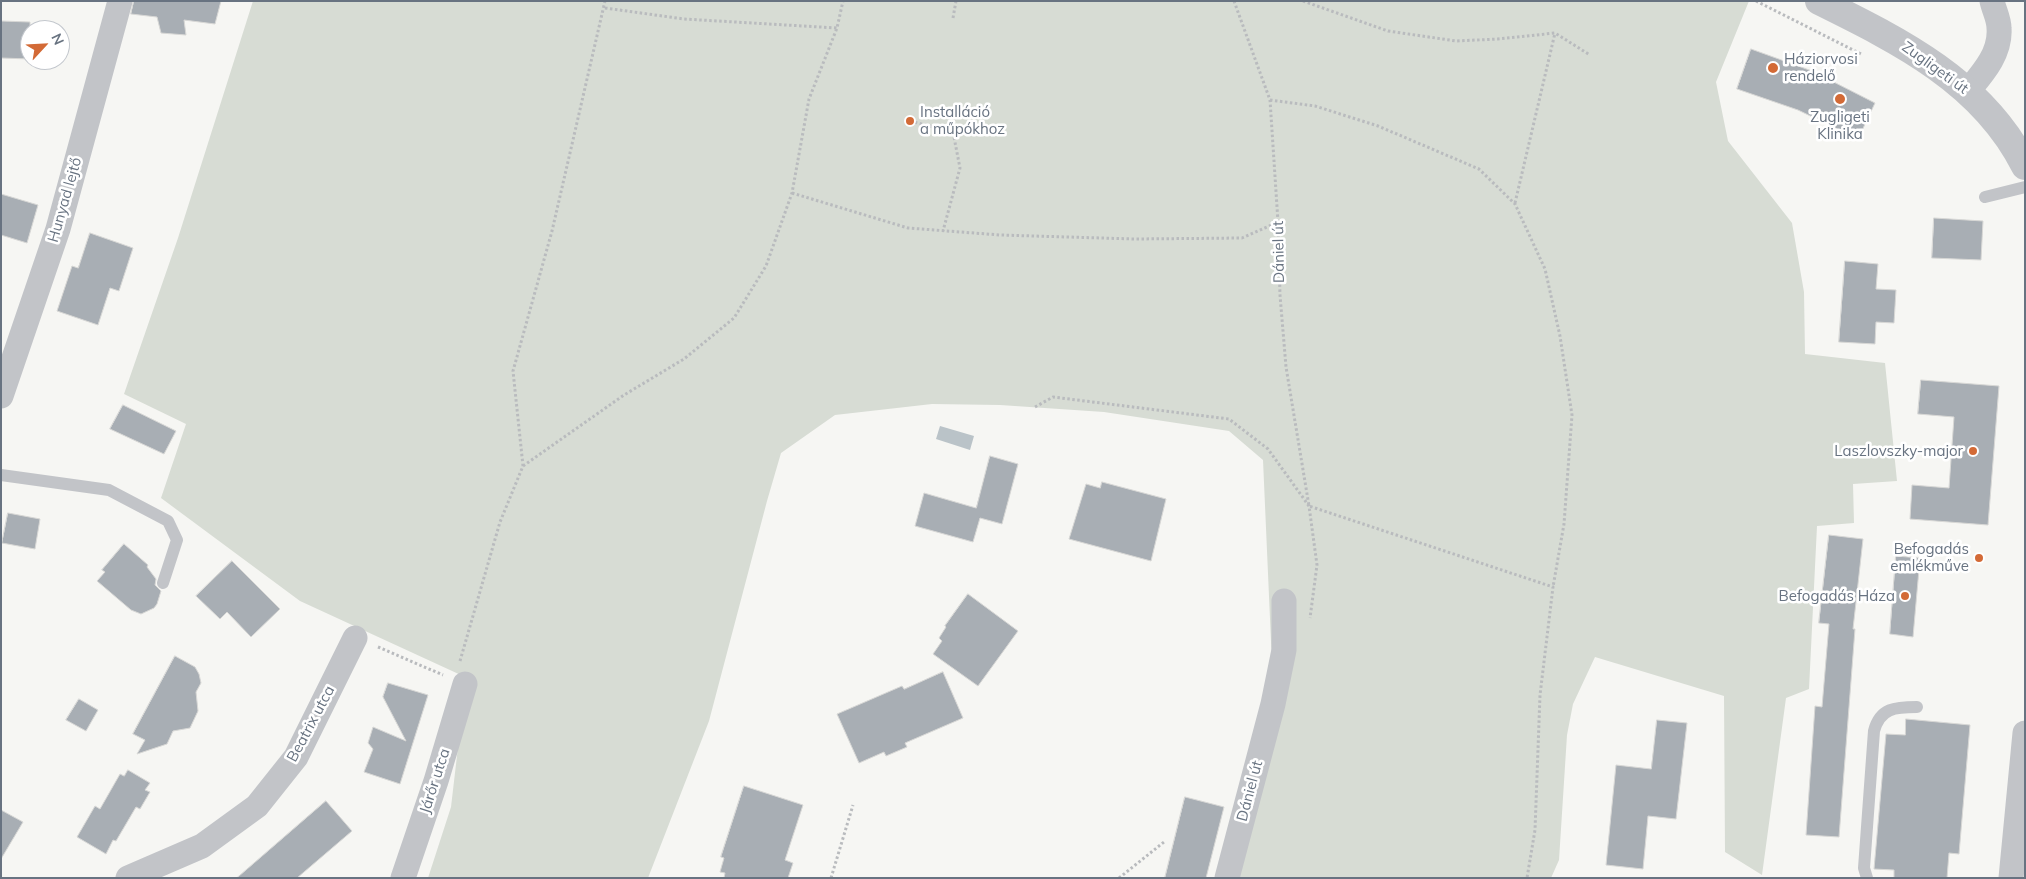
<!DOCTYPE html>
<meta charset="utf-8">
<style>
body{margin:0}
#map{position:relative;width:2026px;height:879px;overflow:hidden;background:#f6f6f3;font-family:Mulish,sans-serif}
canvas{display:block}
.frame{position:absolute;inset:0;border:2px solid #687381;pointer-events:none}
.north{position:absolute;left:20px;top:20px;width:50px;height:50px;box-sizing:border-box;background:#fff;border:1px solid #c3c7cd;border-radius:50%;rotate:65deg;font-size:14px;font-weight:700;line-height:20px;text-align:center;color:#687381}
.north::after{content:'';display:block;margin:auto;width:18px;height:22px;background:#d36a36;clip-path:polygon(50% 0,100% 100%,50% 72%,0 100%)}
</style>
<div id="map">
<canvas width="2026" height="879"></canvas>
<div class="frame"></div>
<div class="north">N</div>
</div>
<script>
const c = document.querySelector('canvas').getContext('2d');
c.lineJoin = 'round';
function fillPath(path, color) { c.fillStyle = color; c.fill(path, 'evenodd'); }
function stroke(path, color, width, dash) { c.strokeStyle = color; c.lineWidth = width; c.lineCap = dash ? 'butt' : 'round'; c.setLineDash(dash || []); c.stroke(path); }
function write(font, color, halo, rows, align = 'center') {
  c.font = font + ' Mulish,sans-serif'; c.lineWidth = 5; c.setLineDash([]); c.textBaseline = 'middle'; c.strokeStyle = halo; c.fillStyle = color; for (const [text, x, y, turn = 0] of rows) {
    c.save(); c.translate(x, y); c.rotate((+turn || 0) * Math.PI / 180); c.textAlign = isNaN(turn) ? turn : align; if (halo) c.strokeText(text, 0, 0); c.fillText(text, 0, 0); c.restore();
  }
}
const green = new Path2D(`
 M 253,1 L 1749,1 L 1716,82 L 1728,141 L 1792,223 L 1804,292 L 1805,354 L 1885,363 L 1897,481 L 1853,484 L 1854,523 L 1817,526 L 1809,689 L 1786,698 L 1762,875 L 1725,852 L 1724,696 L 1595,657 L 1573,704 L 1567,735 L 1559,860 L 1551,878 L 1239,878 L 1273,687 L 1263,460 L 1229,431 L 1104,412 L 1000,405 L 932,404 L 835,415 L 781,453 L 767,501 L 709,721 L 648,878 L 428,878 L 451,807 L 462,713 L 476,682 L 300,601 L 161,498 L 186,424 L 124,394 L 178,238 Z`);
const water = new Path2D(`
 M 940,426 L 974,436 L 970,450 L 936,439 Z`);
const building = new Path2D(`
 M 134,1 L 221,1 L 215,24 L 184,20 L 186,35 L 161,33 L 157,17 L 131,14 Z
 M 1,21 L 30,22 L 30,59 L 1,58 Z
 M 1751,49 L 1812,71 L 1875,103 L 1858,139 L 1798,110 L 1737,89 Z
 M 1,194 L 38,205 L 27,243 L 1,235 Z
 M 1934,218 L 1983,221 L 1981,260 L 1932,258 Z
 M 90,233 L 133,248 L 119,291 L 110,288 L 98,325 L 57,311 L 72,266 L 78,268 Z
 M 1845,261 L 1878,264 L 1876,289 L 1896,290 L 1894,323 L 1876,322 L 1875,344 L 1839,342 Z
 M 1921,380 L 1999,386 L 1988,525 L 1910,519 L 1912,485 L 1949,488 L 1954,417 L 1918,414 Z
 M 123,405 L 176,431 L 164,454 L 110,429 Z
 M 990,456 L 1018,464 L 1002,524 L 980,518 L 973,542 L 915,526 L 924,493 L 976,508 Z
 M 1102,482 L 1166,499 L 1151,561 L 1069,539 L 1086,484 L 1100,488 Z
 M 8,513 L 40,519 L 35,549 L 2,543 Z
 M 1829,535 L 1863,539 L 1853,629 L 1855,629 L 1839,837 L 1806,835 L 1815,706 L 1822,707 L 1829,624 L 1819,623 Z
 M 124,544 L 148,565 L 147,567 L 156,579 L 155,585 L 161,591 L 157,604 L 154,608 L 141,614 L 131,610 L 97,581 L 105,572 L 102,570 Z
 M 1896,556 L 1920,558 L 1913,637 L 1890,634 Z
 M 232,561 L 280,609 L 251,637 L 227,612 L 220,619 L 196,596 Z
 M 968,594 L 1018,631 L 978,686 L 933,654 L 942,641 L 939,638 L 946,627 L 945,626 Z
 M 175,656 L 195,667 L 199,674 L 201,683 L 196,692 L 198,711 L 190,728 L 173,731 L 167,744 L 137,754 L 145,740 L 133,734 Z
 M 943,672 L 963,718 L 905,743 L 907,747 L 886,756 L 884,752 L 859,763 L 837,714 L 902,686 L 904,689 Z
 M 388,683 L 428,695 L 400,784 L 364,772 L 373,749 L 368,743 L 373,727 L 406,741 L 383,697 Z
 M 79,699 L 98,710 L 86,731 L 66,720 Z
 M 1906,719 L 1970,725 L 1959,854 L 1949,853 L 1947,878 L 1894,878 L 1894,870 L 1874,869 L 1886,734 L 1905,735 Z
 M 1657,720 L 1687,723 L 1676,819 L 1648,816 L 1643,869 L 1606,865 L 1616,765 L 1651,769 Z
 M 128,770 L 150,783 L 145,790 L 150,792 L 140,809 L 136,807 L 116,841 L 113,840 L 106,854 L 77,837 L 95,806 L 100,809 L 120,774 L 124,776 Z
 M 744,786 L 803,805 L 785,860 L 793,863 L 788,878 L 724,878 L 725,873 L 720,872 L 724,858 L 721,857 Z
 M 1185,797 L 1224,807 L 1206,878 L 1165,878 Z
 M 326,801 L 352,831 L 297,878 L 237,878 Z
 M 1,810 L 23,822 L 1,859 Z`);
const path = new Path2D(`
 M 1234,1 L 1270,100 L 1278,222 L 1280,295 L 1286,367 L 1309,506 L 1553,587 L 1540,695 L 1535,830 L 1527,878
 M 1303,1 L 1388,31 L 1456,41 L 1498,39 L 1555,33 L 1590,55
 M 1756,1 L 1863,55
 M 605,8 L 684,19 L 837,28
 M 953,18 L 956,1
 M 1270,100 L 1315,106 L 1378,126 L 1479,169 L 1515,204 L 1545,269 L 1560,336 L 1572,415 L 1564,524 L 1553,587
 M 910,121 L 953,132 L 960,168 L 943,231
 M 792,193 L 908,228 L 1000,235 L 1135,239 L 1242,238 L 1278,222
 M 1515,203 L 1555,33
 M 1035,407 L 1053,397 L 1229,419 L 1268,449 L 1309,506 L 1317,565 L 1310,618
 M 523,466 L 624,395 L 684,359 L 734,318 L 766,266 L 792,193 L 809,99 L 837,28 L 843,1
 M 378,647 L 443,675
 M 460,661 L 500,522 L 523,466 L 513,371 L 552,231 L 605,1
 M 831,878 L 853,805
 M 1119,878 L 1164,842`);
const service = new Path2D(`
 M 1985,197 L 2025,187
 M 1,475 L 109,490 L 168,521 L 177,540 L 163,583
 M 1867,878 L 1864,868 L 1874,731 C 1880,708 1895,707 1917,707`);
const minor = new Path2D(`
 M 1968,91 C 1983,73 2001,53 1999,28 C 1999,19 1994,10 1992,1
 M 1,396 L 58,229 L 120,1
 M 128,878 L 202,846 L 257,806 L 296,757 L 355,638
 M 403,878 L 436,781 L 465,684
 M 1227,878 L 1273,704 L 1284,650 L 1284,601
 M 2011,878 L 2025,733`);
const tertiary = new Path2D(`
 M 1819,1 C 1900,41 1983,82 2025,166`);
const markers = [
 [1773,68,6,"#d36a36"],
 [1840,99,6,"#d36a36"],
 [910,121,5,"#d36a36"],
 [1973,451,5,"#d36a36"],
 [1979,558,5,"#d36a36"],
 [1905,596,5,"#d36a36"]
];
const poiNames = [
 ["Háziorvosi",1784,59,"left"],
 ["rendelő",1784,76,"left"],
 ["Installáció",920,112,"left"],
 ["a műpókhoz",920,129,"left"],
 ["Zugligeti",1840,117,"center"],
 ["Klinika",1840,134,"center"],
 ["Laszlovszky-major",1963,451],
 ["Befogadás",1969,549],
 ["emlékműve",1969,566],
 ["Befogadás Háza",1895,596]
];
const streetNames = [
 ["Zugligeti út",1935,68,36],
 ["Hunyad lejtő",65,200,-74],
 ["Dániel út",1279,252,-91],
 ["Beatrix utca",311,724,-62],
 ["Járőr utca",435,781,-72],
 ["Dániel út",1250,791,-75]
];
fillPath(green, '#d7dcd4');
fillPath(water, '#bac3c8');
fillPath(building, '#a8aeb4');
stroke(building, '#d7d7d5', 1);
stroke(path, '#b9bbbe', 3, [2.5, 2.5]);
stroke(service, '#c2c4c8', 12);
stroke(minor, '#c2c4c8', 25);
stroke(tertiary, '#c2c4c8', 28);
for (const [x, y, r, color] of markers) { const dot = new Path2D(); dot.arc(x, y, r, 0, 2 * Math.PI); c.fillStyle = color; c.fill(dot); stroke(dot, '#fff', 2); }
write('15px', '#687381', '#fff', poiNames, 'right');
write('15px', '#687381', '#fff', streetNames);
</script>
